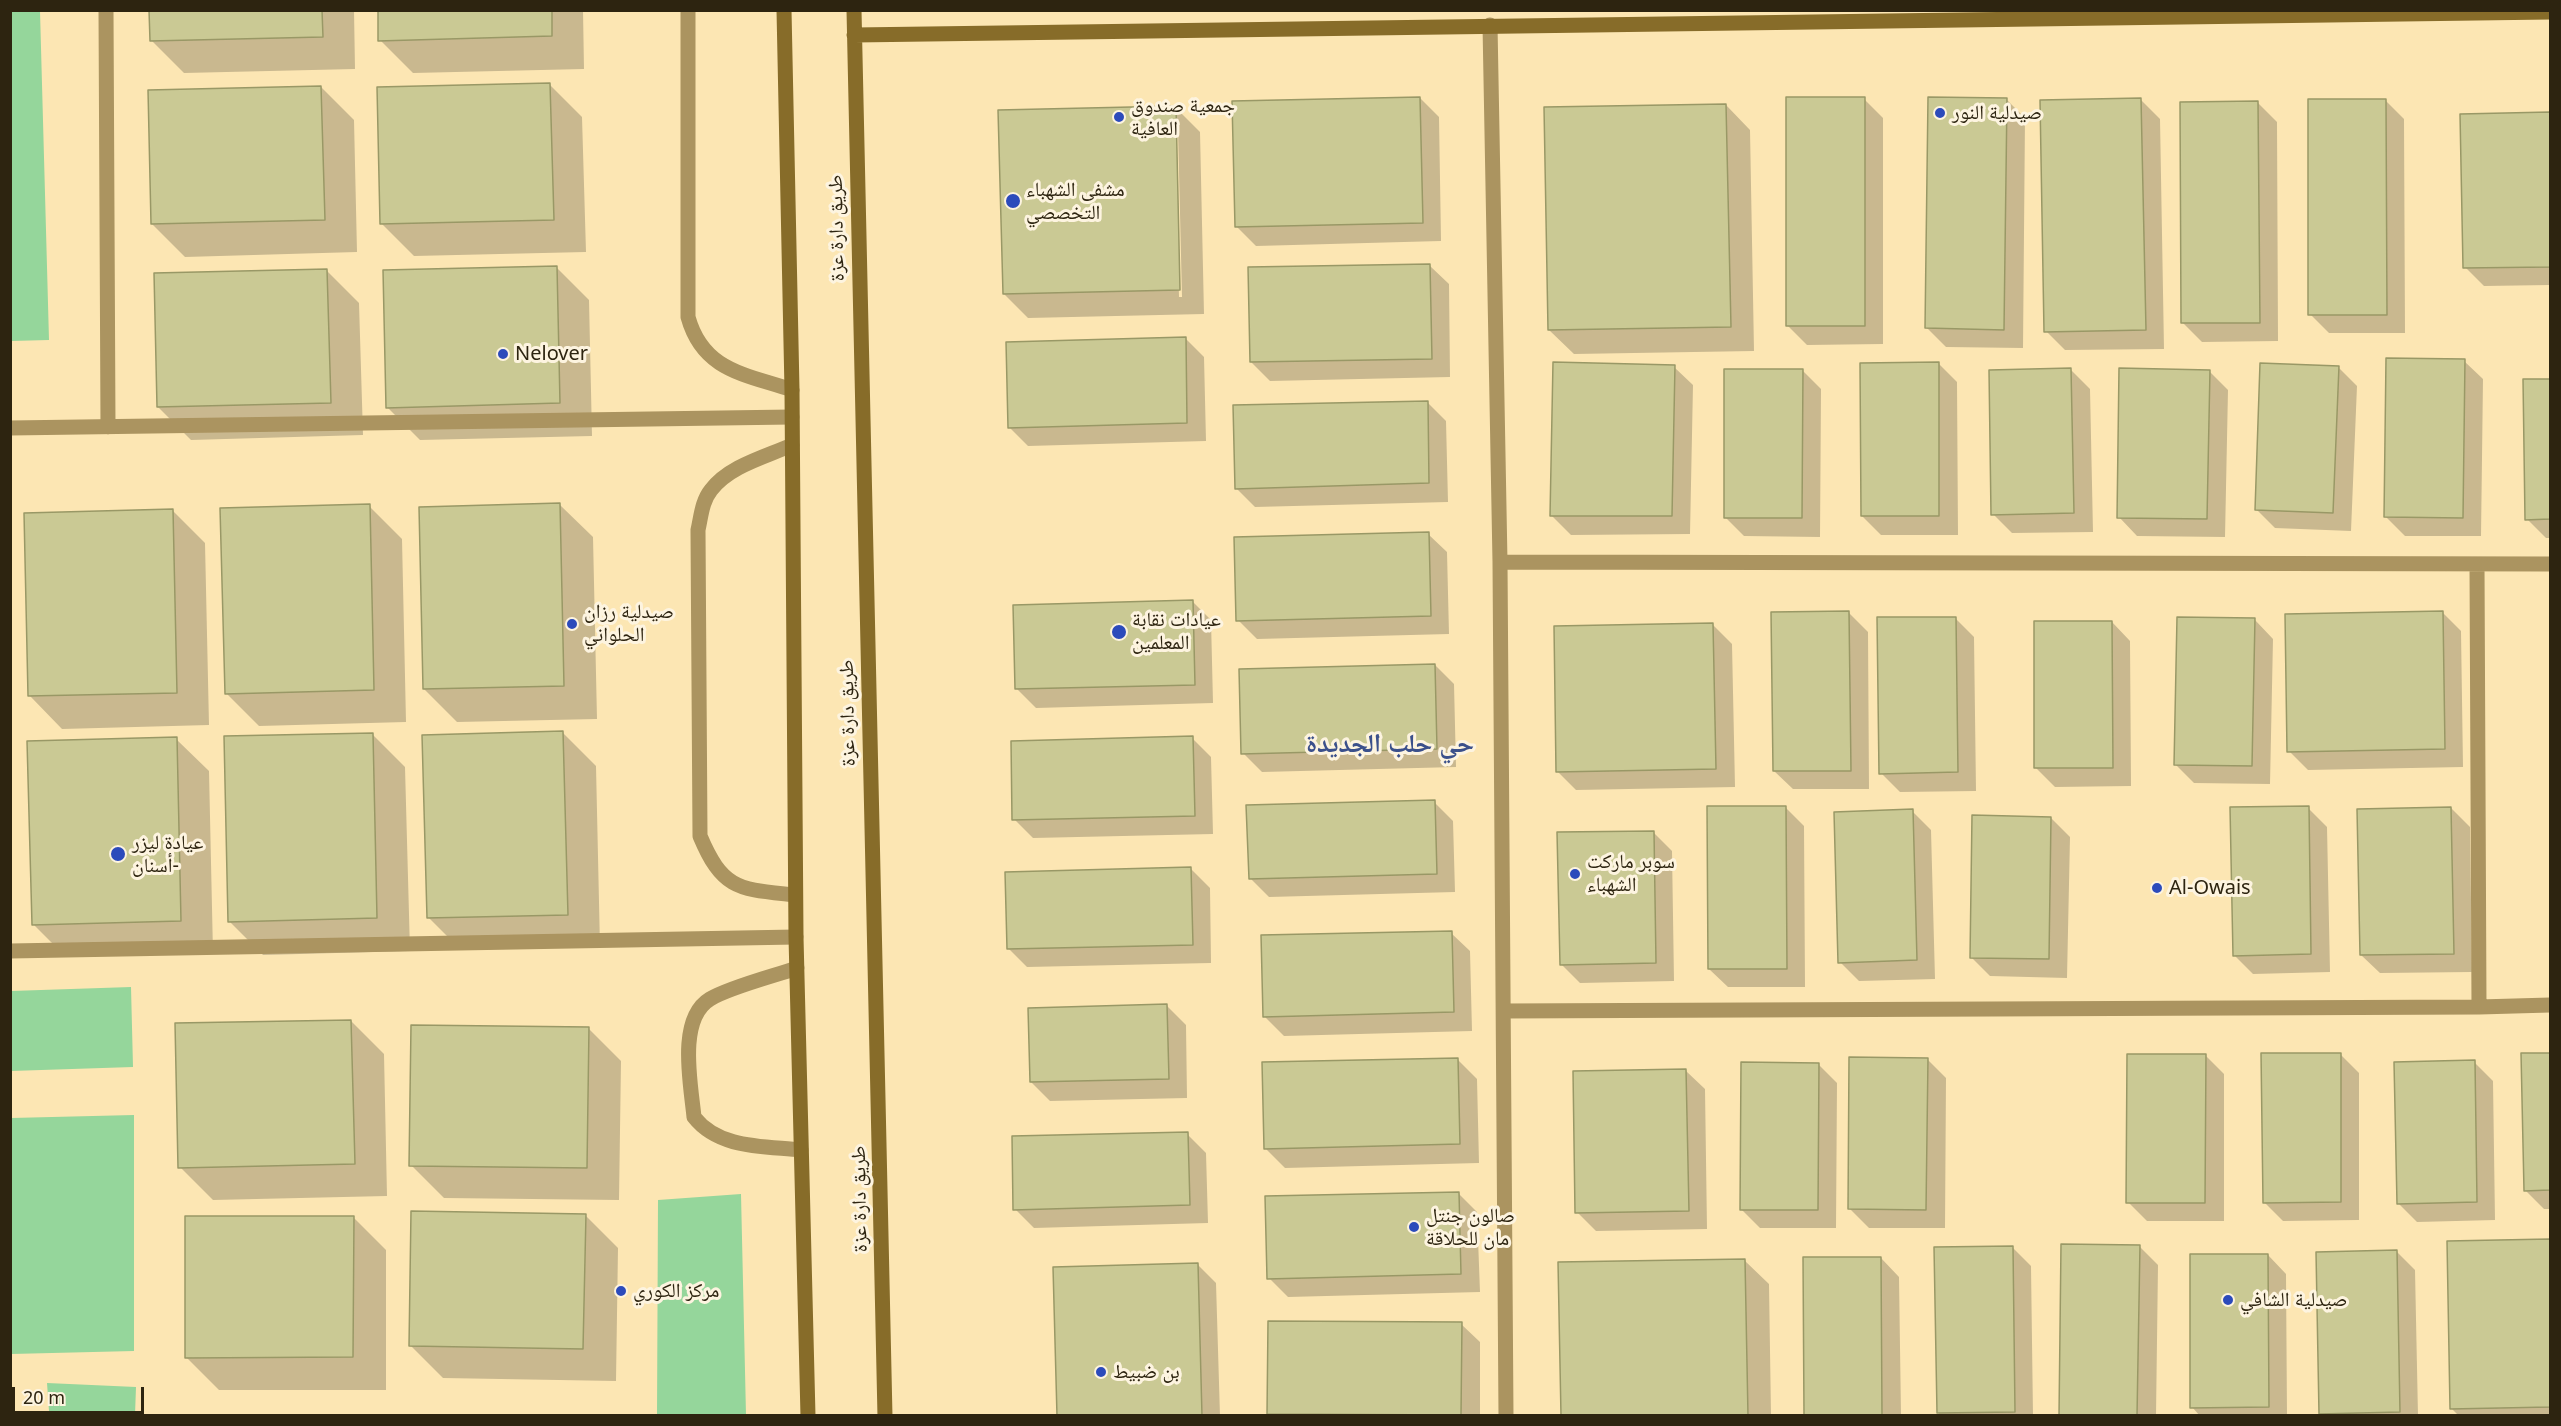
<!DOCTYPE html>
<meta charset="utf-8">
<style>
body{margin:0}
#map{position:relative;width:2561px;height:1426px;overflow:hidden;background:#fce6b3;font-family:"Noto Sans",sans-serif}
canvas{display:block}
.frame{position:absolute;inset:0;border:12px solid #2d2410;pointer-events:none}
.scale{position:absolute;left:12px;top:1387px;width:132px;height:27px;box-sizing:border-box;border:3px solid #2d2410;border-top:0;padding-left:8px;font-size:18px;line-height:21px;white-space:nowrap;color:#2d2410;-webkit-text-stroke:4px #fdf4e0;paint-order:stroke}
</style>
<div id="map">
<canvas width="2561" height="1426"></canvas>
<div class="frame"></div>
<div class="scale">20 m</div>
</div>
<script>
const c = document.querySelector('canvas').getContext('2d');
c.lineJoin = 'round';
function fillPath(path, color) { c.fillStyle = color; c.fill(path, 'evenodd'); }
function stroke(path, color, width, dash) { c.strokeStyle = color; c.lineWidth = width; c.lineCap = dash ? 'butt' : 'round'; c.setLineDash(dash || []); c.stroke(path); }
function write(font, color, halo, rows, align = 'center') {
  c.font = font + ' "Noto Sans","Noto Naskh Arabic",sans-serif'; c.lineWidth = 6; c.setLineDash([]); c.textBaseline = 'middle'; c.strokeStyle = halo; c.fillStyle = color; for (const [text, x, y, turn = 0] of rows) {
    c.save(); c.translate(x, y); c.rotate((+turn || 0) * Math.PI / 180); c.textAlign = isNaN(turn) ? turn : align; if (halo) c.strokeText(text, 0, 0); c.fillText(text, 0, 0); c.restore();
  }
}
const green = new Path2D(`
 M 10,11 L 40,11 L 49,340 L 11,341 Z
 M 131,987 L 133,1067 L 11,1071 L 11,991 Z
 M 134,1115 L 134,1351 L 11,1354 L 11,1118 Z
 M 741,1194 L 746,1415 L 657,1415 L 658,1200 Z
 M 47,1383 L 136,1387 L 135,1415 L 11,1415 L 49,1411 Z`);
const shadow = new Path2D(`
 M 150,10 L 354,10 L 355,69 L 184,73 L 151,40 Z
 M 379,10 L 583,10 L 584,69 L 413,73 L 380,40 Z
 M 550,85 L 582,117 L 586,252 L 414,256 L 382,224 Z
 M 321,87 L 354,120 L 357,252 L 185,257 L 152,224 Z
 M 1420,98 L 1439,117 L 1441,241 L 1256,246 L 1237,227 Z
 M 1864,99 L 1883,118 L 1883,344 L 1807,345 L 1788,326 Z
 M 2006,99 L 2025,118 L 2023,348 L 1946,347 L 1927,328 Z
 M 2141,100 L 2160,119 L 2164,349 L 2065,350 L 2046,331 Z
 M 2385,100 L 2404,119 L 2405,333 L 2329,333 L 2310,314 Z
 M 2258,103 L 2277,122 L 2278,341 L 2202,342 L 2183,323 Z
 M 1726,105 L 1750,130 L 1754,351 L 1574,354 L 1549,330 Z
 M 1176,108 L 1200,132 L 1204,314 L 1028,318 L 1004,294 ZM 1175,130 L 1178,130 L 1182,297 L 1179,297 Z
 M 2550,114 L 2550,285 L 2484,286 L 2465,267 L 2462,116 Z
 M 1430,266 L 1449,284 L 1450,377 L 1270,381 L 1251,362 Z
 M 556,267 L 589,300 L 592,436 L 420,440 L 387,407 Z
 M 327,271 L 359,303 L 363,435 L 191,440 L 158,407 Z
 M 1185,338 L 1204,357 L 1206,441 L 1028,446 L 1009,427 Z
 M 2464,361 L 2483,379 L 2481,536 L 2405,536 L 2386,517 Z
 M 1938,363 L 1957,382 L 1958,535 L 1881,535 L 1862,516 Z
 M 1674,367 L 1693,385 L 1690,534 L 1571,535 L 1552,516 Z
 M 2338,367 L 2357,386 L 2351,531 L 2275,528 L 2256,509 Z
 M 2071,370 L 2090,389 L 2093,532 L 2012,533 L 1993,514 Z
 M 1803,371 L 1821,389 L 1820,537 L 1744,536 L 1725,517 Z
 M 2209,371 L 2228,390 L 2225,537 L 2137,536 L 2119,517 Z
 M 2550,380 L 2550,538 L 2546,538 L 2527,519 L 2525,381 Z
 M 1427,402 L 1446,421 L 1448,502 L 1255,507 L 1236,488 Z
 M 560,505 L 593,537 L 597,719 L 457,722 L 424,689 Z
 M 369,506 L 402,539 L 406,722 L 259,726 L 226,693 Z
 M 172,510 L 205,543 L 209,725 L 62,729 L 30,696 Z
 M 1428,534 L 1447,552 L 1449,634 L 1257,639 L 1238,620 Z
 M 1192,601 L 1211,620 L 1213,703 L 1036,708 L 1017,689 Z
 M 2442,612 L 2461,631 L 2463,767 L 2308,770 L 2289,751 Z
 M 1849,613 L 1868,632 L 1869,789 L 1793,789 L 1774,771 Z
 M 1955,618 L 1974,637 L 1976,791 L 1900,792 L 1881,773 Z
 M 2255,620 L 2273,639 L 2270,784 L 2194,783 L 2175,764 Z
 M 2112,622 L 2130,641 L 2131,786 L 2055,787 L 2036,768 Z
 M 1713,625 L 1732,644 L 1735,787 L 1576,790 L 1557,771 Z
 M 1435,665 L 1454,684 L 1456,767 L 1262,772 L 1243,753 Z
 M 563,733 L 596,766 L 600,947 L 461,950 L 428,917 Z
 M 372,734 L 405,767 L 410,951 L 263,955 L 230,922 Z
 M 1192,738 L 1211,757 L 1213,834 L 1033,838 L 1014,819 Z
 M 176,739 L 209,771 L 213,953 L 66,957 L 33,924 Z
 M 1434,802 L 1453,821 L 1455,892 L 1269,897 L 1250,878 Z
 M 1785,807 L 1804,826 L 1805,987 L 1728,987 L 1709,969 Z
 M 2308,808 L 2327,827 L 2330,972 L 2253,974 L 2234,955 Z
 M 2451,808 L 2470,827 L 2472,972 L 2380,973 L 2361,955 Z
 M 1912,811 L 1931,830 L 1935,979 L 1859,981 L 1840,962 Z
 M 2051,818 L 2070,837 L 2067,978 L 1990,976 L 1971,957 Z
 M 1653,832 L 1672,851 L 1674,981 L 1580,983 L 1561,964 Z
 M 1191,869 L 1210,888 L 1211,963 L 1027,967 L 1008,948 Z
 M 1451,933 L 1470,951 L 1472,1031 L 1284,1036 L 1265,1017 Z
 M 1167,1006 L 1186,1025 L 1187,1098 L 1050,1101 L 1031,1082 Z
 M 351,1021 L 384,1054 L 387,1196 L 213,1200 L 180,1167 Z
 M 588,1028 L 621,1061 L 619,1200 L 444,1198 L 411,1165 Z
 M 2340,1054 L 2359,1073 L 2359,1220 L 2283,1221 L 2264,1202 Z
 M 2550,1054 L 2550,1209 L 2544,1209 L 2525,1190 L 2523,1055 Z
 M 2205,1055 L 2224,1074 L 2224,1221 L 2147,1221 L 2128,1202 Z
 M 1927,1059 L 1946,1078 L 1945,1228 L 1869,1228 L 1850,1209 Z
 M 1458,1060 L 1477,1079 L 1479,1163 L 1285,1168 L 1266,1149 Z
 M 2474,1062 L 2493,1081 L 2495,1220 L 2417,1222 L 2398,1203 Z
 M 1818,1064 L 1837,1083 L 1836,1228 L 1760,1228 L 1741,1209 Z
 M 1686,1071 L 1705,1089 L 1707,1229 L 1596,1231 L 1577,1212 Z
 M 1187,1134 L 1206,1153 L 1208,1223 L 1034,1228 L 1015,1209 Z
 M 1458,1193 L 1477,1212 L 1480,1292 L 1288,1297 L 1269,1278 Z
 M 585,1215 L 618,1248 L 616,1381 L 443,1378 L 410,1345 Z
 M 353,1217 L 386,1250 L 386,1390 L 219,1390 L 186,1357 Z
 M 2550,1241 L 2550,1416 L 2459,1416 L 2451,1408 L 2448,1242 Z
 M 2139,1246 L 2158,1265 L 2156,1416 L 2061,1416 Z
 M 2012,1247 L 2031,1266 L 2033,1416 L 1941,1416 L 1938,1412 Z
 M 2396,1251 L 2415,1270 L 2418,1416 L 2323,1416 L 2321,1413 Z
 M 2268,1255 L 2286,1274 L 2287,1416 L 2200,1416 L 2192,1407 Z
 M 1881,1258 L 1899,1277 L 1901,1416 L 1806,1416 Z
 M 1744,1260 L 1769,1284 L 1771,1416 L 1562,1416 Z
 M 1197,1264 L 1216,1283 L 1220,1416 L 1059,1416 Z
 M 1461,1324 L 1480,1342 L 1480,1416 L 1269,1414 Z`);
const building = new Path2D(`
 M 149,10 L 322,10 L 323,37 L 150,41 Z
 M 378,10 L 552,10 L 552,36 L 378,41 Z
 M 550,83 L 554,220 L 380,224 L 377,87 Z
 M 321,86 L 325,220 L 151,224 L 148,90 Z
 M 1420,97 L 1423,223 L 1235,227 L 1232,101 Z
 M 1786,97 L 1865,97 L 1865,326 L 1786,326 Z
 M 1928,97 L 2007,98 L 2004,330 L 1925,328 Z
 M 2141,98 L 2146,330 L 2044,332 L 2040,100 Z
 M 2308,99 L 2386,99 L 2387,315 L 2308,315 Z
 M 2258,101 L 2260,323 L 2181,323 L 2180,102 Z
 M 1726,104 L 1731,327 L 1548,330 L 1544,107 Z
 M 1176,106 L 1180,290 L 1003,294 L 998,110 Z
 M 2550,112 L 2550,267 L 2463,268 L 2460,114 Z
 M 1430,264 L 1432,359 L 1250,362 L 1248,267 Z
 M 557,266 L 560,403 L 386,408 L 383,270 Z
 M 327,269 L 331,403 L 157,407 L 154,273 Z
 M 1186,337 L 1187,423 L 1008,428 L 1006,342 Z
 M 2386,358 L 2465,359 L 2463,518 L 2384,517 Z
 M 1553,362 L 1675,365 L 1672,516 L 1550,516 Z
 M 1939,362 L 1939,516 L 1861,516 L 1860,363 Z
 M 2260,363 L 2339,366 L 2333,513 L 2255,510 Z
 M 2071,368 L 2074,513 L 1991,515 L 1989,370 Z
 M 2119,368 L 2210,370 L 2207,519 L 2117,518 Z
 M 1724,369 L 1803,369 L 1802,518 L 1724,518 Z
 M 2523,379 L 2550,379 L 2550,519 L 2525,520 Z
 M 1428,401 L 1429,483 L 1235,489 L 1233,405 Z
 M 560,503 L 564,686 L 423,689 L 419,507 Z
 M 370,504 L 374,690 L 225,694 L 220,508 Z
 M 173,509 L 177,693 L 28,696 L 24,513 Z
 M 1429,532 L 1431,616 L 1236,621 L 1234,537 Z
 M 1193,600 L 1195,685 L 1015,689 L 1013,605 Z
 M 1849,611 L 1851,771 L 1773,771 L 1771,612 Z
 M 2443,611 L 2445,749 L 2287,752 L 2285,614 Z
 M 1877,617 L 1956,617 L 1958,772 L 1879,774 Z
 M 2177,617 L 2255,618 L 2252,766 L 2174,765 Z
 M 2034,621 L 2112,621 L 2113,768 L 2034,768 Z
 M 1713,623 L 1716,769 L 1556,772 L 1554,626 Z
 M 1435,664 L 1437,749 L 1241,754 L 1239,669 Z
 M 563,731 L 568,915 L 427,918 L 422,735 Z
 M 373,733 L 377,918 L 228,922 L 224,736 Z
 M 1193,736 L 1195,816 L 1012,820 L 1011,741 Z
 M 177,737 L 181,921 L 32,925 L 27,741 Z
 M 1435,800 L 1437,874 L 1249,879 L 1246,805 Z
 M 1707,806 L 1786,806 L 1787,969 L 1708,969 Z
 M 2309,806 L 2311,954 L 2233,956 L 2230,807 Z
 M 2451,807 L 2454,954 L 2360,955 L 2357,809 Z
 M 1913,809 L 1917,960 L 1838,963 L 1834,812 Z
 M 1972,815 L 2051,817 L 2049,959 L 1970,958 Z
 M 1654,831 L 1656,963 L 1560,965 L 1557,832 Z
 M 1191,867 L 1193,945 L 1007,949 L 1005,872 Z
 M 1452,931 L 1454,1012 L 1263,1017 L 1261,935 Z
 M 1167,1004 L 1169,1079 L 1030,1082 L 1028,1008 Z
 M 351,1020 L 355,1164 L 178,1168 L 175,1023 Z
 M 411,1025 L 589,1027 L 587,1168 L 409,1166 Z
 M 2261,1053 L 2341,1053 L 2341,1202 L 2263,1203 Z
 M 2521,1053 L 2550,1053 L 2550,1190 L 2524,1191 Z
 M 2127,1054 L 2206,1054 L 2205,1203 L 2126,1203 Z
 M 1849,1057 L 1928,1058 L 1926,1210 L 1848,1209 Z
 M 1458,1058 L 1460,1144 L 1264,1149 L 1262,1062 Z
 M 2475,1060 L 2477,1202 L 2397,1204 L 2394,1062 Z
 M 1741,1062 L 1819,1063 L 1818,1210 L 1740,1210 Z
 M 1686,1069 L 1689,1211 L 1575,1213 L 1573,1071 Z
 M 1188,1132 L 1190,1205 L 1013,1210 L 1012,1136 Z
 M 1459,1192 L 1461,1274 L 1267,1279 L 1265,1196 Z
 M 411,1211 L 586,1214 L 583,1349 L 409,1346 Z
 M 185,1216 L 354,1216 L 353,1357 L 185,1358 Z
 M 2550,1239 L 2550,1407 L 2450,1409 L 2447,1241 Z
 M 2061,1244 L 2140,1245 L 2137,1416 L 2059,1416 Z
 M 2013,1246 L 2015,1412 L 1937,1413 L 1934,1247 Z
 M 2397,1250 L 2400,1412 L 2319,1414 L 2316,1252 Z
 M 2190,1254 L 2268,1254 L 2269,1407 L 2190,1408 Z
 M 1803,1257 L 1881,1257 L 1882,1416 L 1804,1416 Z
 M 1745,1259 L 1748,1416 L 1561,1416 L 1558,1262 Z
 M 1198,1263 L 1202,1416 L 1057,1416 L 1053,1267 Z
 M 1268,1321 L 1462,1322 L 1461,1415 L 1267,1414 Z`);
const lane = new Path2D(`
 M 688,10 L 688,317 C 703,371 745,374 792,390
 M 792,445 C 765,457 729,466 711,490 C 702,501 701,517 698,530 L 700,836 C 723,891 740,889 795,895
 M 797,968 C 774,976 730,987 710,999 C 677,1019 691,1085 694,1117 C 719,1149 764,1146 801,1150`);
const street = new Path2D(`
 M 106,10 L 108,427
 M 1490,25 L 1500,562 L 1506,1416
 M 10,428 L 792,417
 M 1500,562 L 2550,564
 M 2477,565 L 2479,1007
 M 10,951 L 796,937
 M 1504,1011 L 2479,1007 L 2550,1005`);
const secondary = new Path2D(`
 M 784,10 L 792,390 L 796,937 L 808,1416
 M 854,10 L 885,1416
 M 854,35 L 2550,12`);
const markers = [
 [1940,113,6,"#2c4bbb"],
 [1119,117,6,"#2c4bbb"],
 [1013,201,8,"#2c4bbb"],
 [503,354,6,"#2c4bbb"],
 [572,624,6,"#2c4bbb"],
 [1119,632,8,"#2c4bbb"],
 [118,854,8,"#2c4bbb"],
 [1575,874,6,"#2c4bbb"],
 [2157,888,6,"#2c4bbb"],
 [1414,1227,6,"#2c4bbb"],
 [621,1291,6,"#2c4bbb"],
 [2228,1300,6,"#2c4bbb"],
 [1101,1372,6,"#2c4bbb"]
];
const poiNames = [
 ["جمعية صندوق",1131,106],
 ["العافية",1131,129],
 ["صيدلية النور",1952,113],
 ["مشفى الشهباء",1026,190],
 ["التخصصي",1026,213],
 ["Nelover",515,354],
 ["صيدلية رزان",584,612],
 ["الحلواني",584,635],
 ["عيادات نقابة",1132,620],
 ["المعلمين",1132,643],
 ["عيادة ليزر",132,843],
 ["أسنان-",132,866],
 ["سوبر ماركت",1587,862],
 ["الشهباء",1587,885],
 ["Al-Owais",2169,888],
 ["صالون جنتل",1426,1216],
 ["مان للحلاقة",1426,1239],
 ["مركز الكوري",633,1291],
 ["صيدلية الشافي",2240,1300],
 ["بن ضبيط",1113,1372]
];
const streetNames = [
 ["طريق دارة عزة",837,228,-91],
 ["طريق دارة عزة",848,713,-91],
 ["طريق دارة عزة",860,1199,-91]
];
const districtNames = [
 ["حي حلب الجديدة",1390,745]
];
fillPath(green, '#95d69b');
fillPath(shadow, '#0003');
fillPath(building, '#cac994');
stroke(building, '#999866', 1.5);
stroke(lane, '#ab9460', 15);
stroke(street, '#ab9460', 15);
stroke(secondary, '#876c29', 15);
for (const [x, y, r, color] of markers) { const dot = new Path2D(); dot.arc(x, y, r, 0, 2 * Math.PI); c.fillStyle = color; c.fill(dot); stroke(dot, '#fdf4e0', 2); }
write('20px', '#2d2410', '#fdf4e0', poiNames, 'left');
write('20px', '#2d2410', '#fdf4e0', streetNames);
write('bold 26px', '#3b508b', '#fdf4e0', districtNames);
</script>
